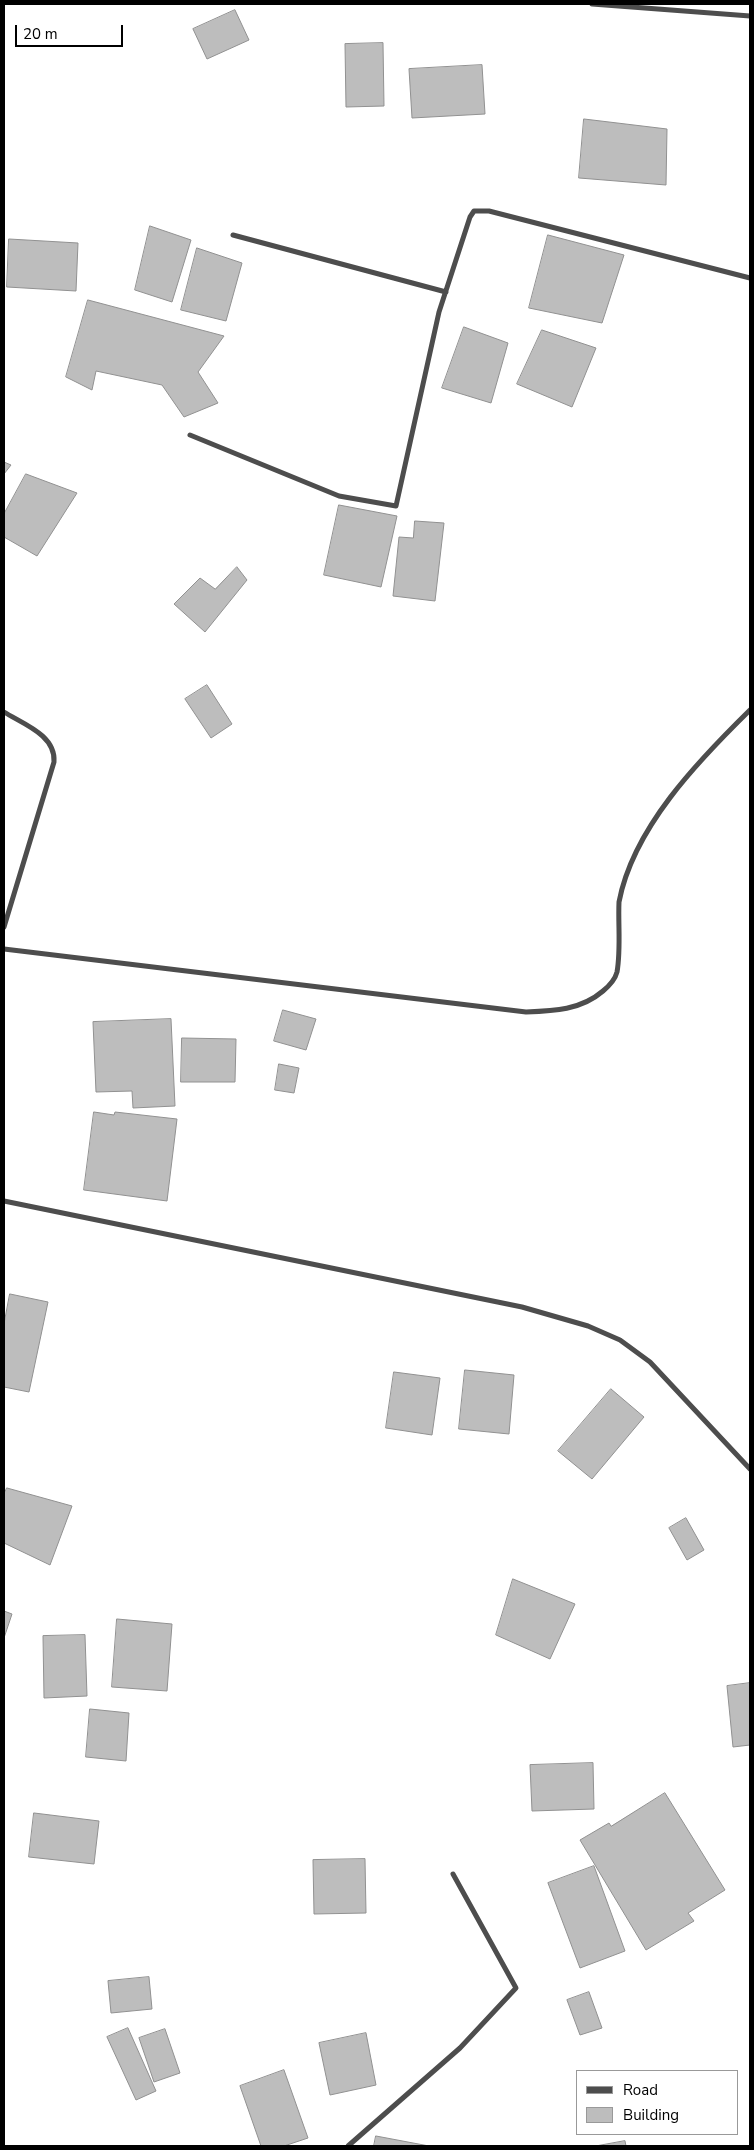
<!DOCTYPE html>
<style>
body{margin:0}
#map{position:relative;width:754px;height:2150px;overflow:hidden;background:#fff;font-family:"Nunito Sans",sans-serif}
canvas{display:block}
.frame{position:absolute;inset:0;border:5px solid #000;pointer-events:none}
.legend{position:absolute;left:576px;top:2070px;width:162px;height:65px;box-sizing:border-box;background:#fff;border:1px solid #999;margin:0;padding:6px 9px;list-style:none;font-size:15px;color:#000}
.legend li{display:flex;align-items:center;gap:10px;height:25px}
.legend b{width:25px;border:1px solid #999}
.scale{position:absolute;left:15px;top:25px;width:108px;height:22px;box-sizing:border-box;border:2px solid #000;border-top:0;padding-left:6px;font-size:15px;line-height:18px;white-space:nowrap;color:#000;-webkit-text-stroke:4px #fff;paint-order:stroke}
</style>
<div id="map">
<canvas width="754" height="2150"></canvas>
<div class="frame"></div>
<ul class="legend">
<li><b style="height:6px;background:#4d4d4d"></b>Road</li>
<li><b style="height:14px;background:#bdbdbd"></b>Building</li>
</ul>
<div class="scale">20 m</div>
</div>
<script>
const c = document.querySelector('canvas').getContext('2d');
c.lineJoin = 'round';
function fillPath(path, color) { c.fillStyle = color; c.fill(path, 'evenodd'); }
function stroke(path, color, width, dash) { c.strokeStyle = color; c.lineWidth = width; c.lineCap = dash ? 'butt' : 'round'; c.setLineDash(dash || []); c.stroke(path); }
const building = new Path2D(`
 M 235,10 L 249,40 L 207,59 L 193,29 Z
 M 383,43 L 384,106 L 346,107 L 345,44 Z
 M 482,65 L 485,114 L 412,118 L 409,69 Z
 M 584,119 L 667,129 L 666,185 L 579,178 Z
 M 150,226 L 191,240 L 172,302 L 135,290 Z
 M 548,235 L 624,255 L 602,323 L 529,308 Z
 M 9,239 L 78,243 L 76,291 L 7,287 Z
 M 197,248 L 242,263 L 226,321 L 181,310 Z
 M 88,300 L 224,336 L 198,372 L 218,403 L 184,417 L 162,385 L 96,371 L 92,390 L 66,377 Z
 M 464,327 L 508,343 L 491,403 L 442,388 Z
 M 542,330 L 596,348 L 572,407 L 517,384 Z
 M 4,462 L 11,465 L 4,474 Z
 M 26,474 L 77,493 L 37,556 L 4,537 L 4,514 Z
 M 339,505 L 397,516 L 381,587 L 324,575 Z
 M 415,521 L 444,523 L 435,601 L 393,596 L 399,537 L 413,538 Z
 M 237,567 L 247,580 L 205,632 L 174,604 L 200,578 L 215,589 Z
 M 207,685 L 232,724 L 211,738 L 185,699 Z
 M 283,1010 L 316,1019 L 306,1050 L 274,1041 Z
 M 171,1019 L 175,1106 L 133,1108 L 132,1091 L 96,1092 L 93,1022 Z
 M 182,1038 L 236,1039 L 235,1082 L 181,1082 Z
 M 279,1064 L 299,1068 L 294,1093 L 275,1090 Z
 M 94,1112 L 114,1115 L 115,1112 L 177,1119 L 167,1201 L 84,1190 Z
 M 10,1294 L 48,1302 L 29,1392 L 4,1387 L 4,1324 Z
 M 465,1370 L 514,1375 L 509,1434 L 459,1429 Z
 M 394,1372 L 440,1378 L 432,1435 L 386,1428 Z
 M 611,1389 L 644,1417 L 592,1479 L 558,1451 Z
 M 7,1488 L 72,1506 L 50,1565 L 4,1543 L 4,1494 Z
 M 686,1518 L 704,1550 L 687,1560 L 669,1528 Z
 M 513,1579 L 575,1604 L 550,1659 L 496,1635 Z
 M 4,1611 L 12,1614 L 4,1638 Z
 M 117,1619 L 172,1624 L 167,1691 L 112,1687 Z
 M 85,1635 L 87,1696 L 44,1698 L 43,1636 Z
 M 750,1683 L 750,1745 L 733,1747 L 727,1686 Z
 M 90,1709 L 129,1713 L 126,1761 L 86,1757 Z
 M 593,1763 L 594,1809 L 532,1811 L 530,1765 Z
 M 665,1793 L 725,1890 L 688,1913 L 694,1921 L 646,1950 L 580,1840 L 609,1823 L 611,1826 Z
 M 34,1813 L 99,1821 L 94,1864 L 29,1857 Z
 M 365,1859 L 366,1913 L 314,1914 L 313,1860 Z
 M 594,1866 L 625,1951 L 580,1968 L 548,1883 Z
 M 149,1977 L 152,2009 L 111,2013 L 108,1981 Z
 M 589,1992 L 602,2028 L 580,2035 L 567,2000 Z
 M 128,2028 L 156,2091 L 136,2100 L 107,2037 Z
 M 165,2029 L 180,2073 L 154,2082 L 139,2038 Z
 M 366,2033 L 376,2085 L 330,2095 L 319,2043 Z
 M 284,2070 L 308,2138 L 284,2146 L 261,2146 L 240,2086 Z
 M 376,2136 L 429,2146 L 374,2146 Z
 M 625,2141 L 626,2146 L 596,2146 Z`);
const minor = new Path2D(`
 M 592,4 L 750,16
 M 233,235 L 446,292
 M 190,435 L 339,496 L 396,506 L 439,312 L 470,217 L 474,211 L 489,211 L 750,278
 M 4,712 C 23,724 56,735 54,762 L 4,927
 M 4,949 L 526,1012 C 554,1011 581,1010 603,991 C 609,986 615,980 617,972 C 621,950 618,925 619,902 C 633,828 698,761 750,710
 M 4,1201 L 522,1307 L 588,1326 L 620,1340 L 650,1362 L 750,1469
 M 348,2146 L 460,2048 L 516,1988 L 453,1874`);
fillPath(building, '#bdbdbd');
stroke(building, '#919191', 1);
stroke(minor, '#4d4d4d', 5);
</script>
